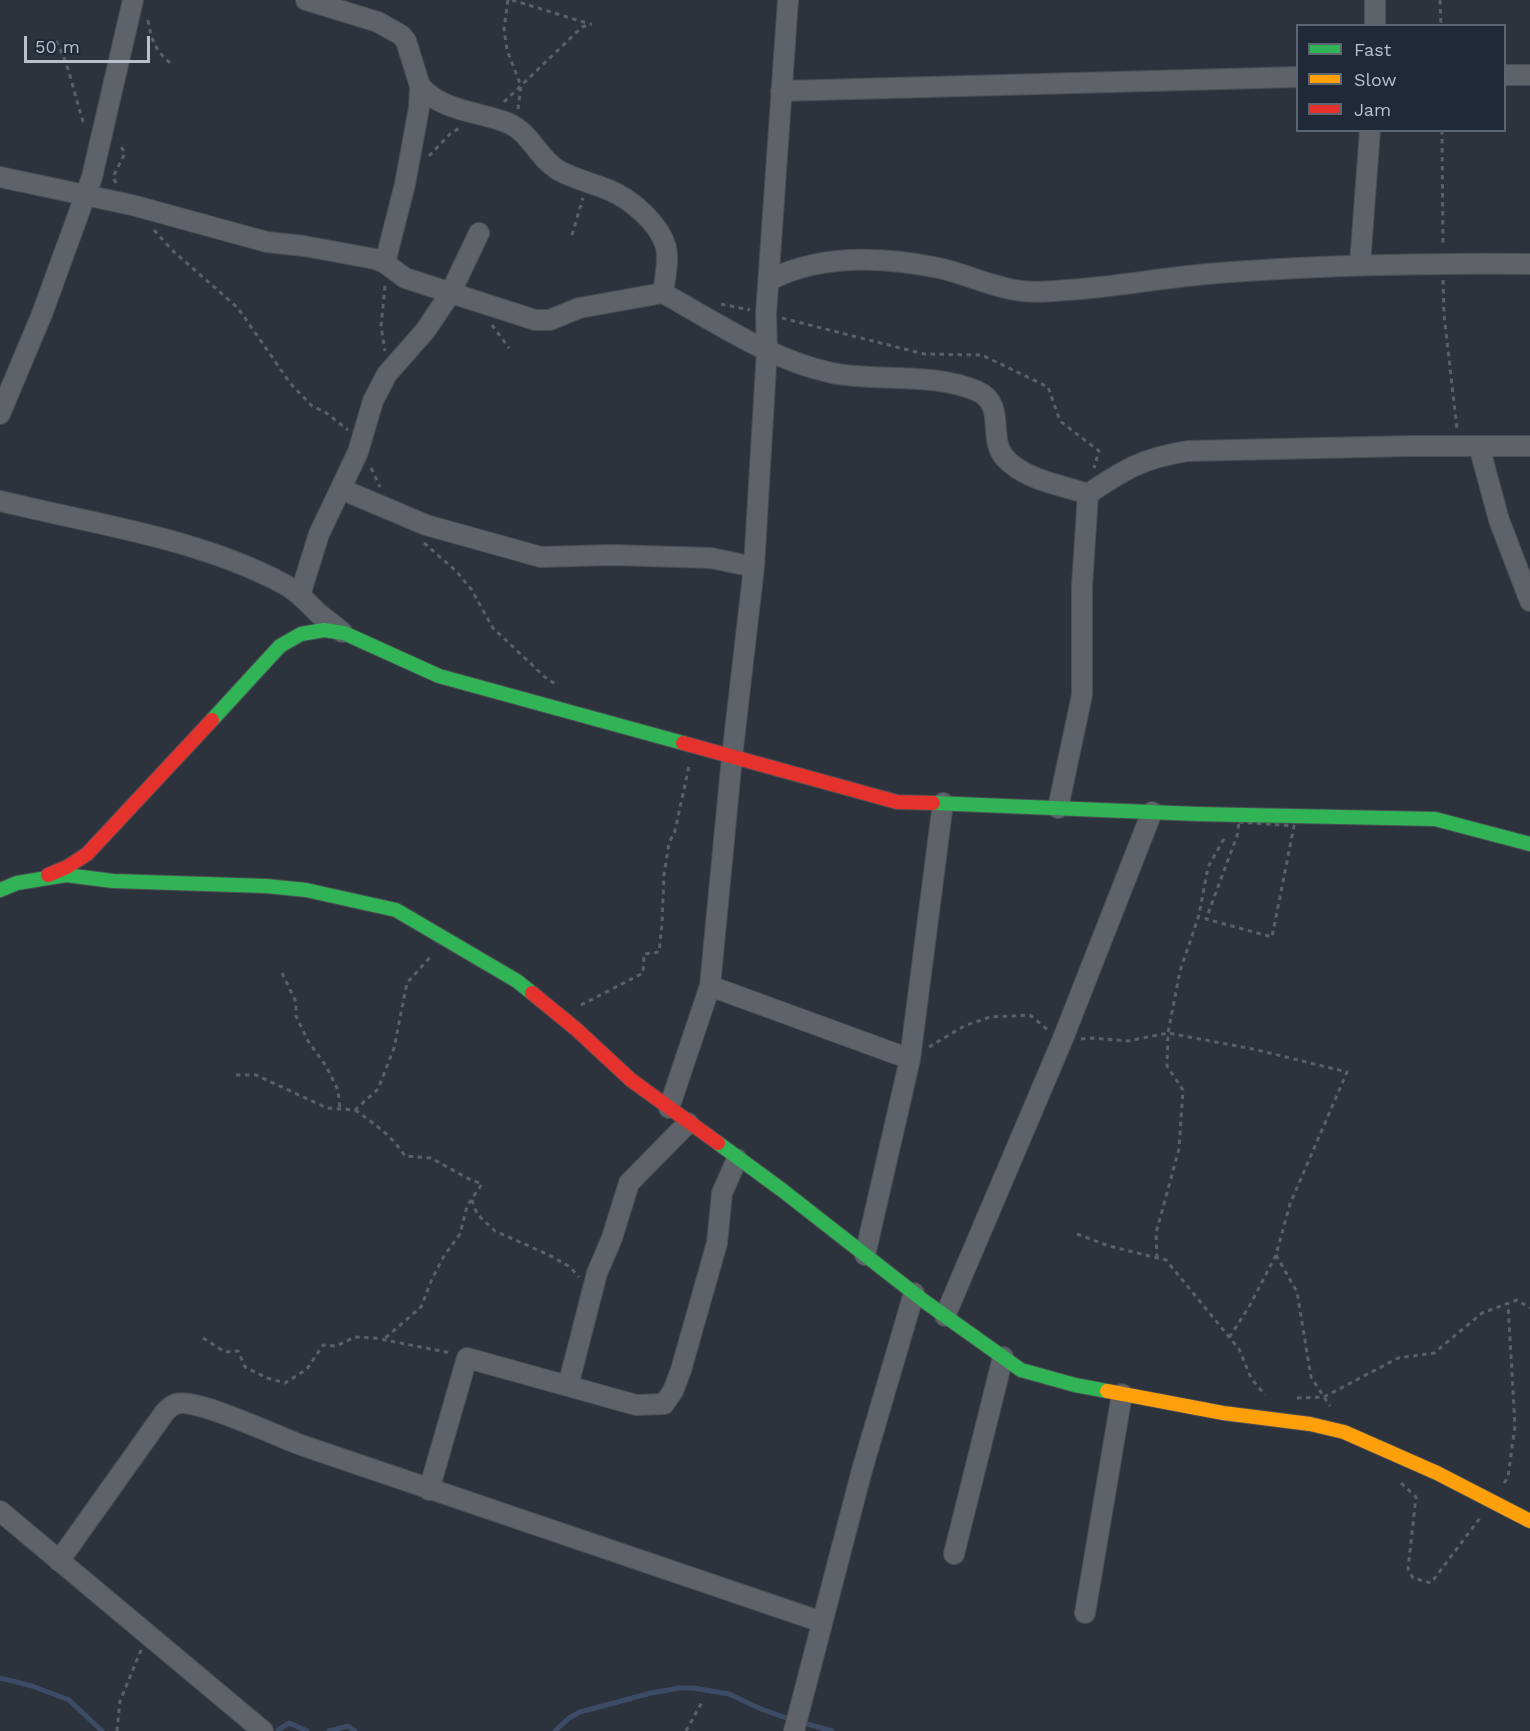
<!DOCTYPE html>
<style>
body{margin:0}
#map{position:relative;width:1530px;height:1731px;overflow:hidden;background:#2d333c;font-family:"Work Sans",sans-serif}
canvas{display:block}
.legend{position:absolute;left:1296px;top:24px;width:210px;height:108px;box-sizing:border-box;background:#202937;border:2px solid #5d6572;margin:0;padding:8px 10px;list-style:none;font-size:18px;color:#b9bfcb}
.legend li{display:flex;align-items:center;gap:12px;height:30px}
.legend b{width:30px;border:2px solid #5d6572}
.scale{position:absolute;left:24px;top:36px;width:126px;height:27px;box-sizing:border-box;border:3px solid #b9bfcb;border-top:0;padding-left:8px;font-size:18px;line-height:21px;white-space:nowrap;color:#b9bfcb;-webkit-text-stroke:4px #202937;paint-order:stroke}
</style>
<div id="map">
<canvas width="1530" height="1731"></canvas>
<ul class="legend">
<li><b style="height:8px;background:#30b455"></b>Fast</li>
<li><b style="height:8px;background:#ff9f0a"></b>Slow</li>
<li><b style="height:8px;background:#e5322d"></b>Jam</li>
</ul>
<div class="scale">50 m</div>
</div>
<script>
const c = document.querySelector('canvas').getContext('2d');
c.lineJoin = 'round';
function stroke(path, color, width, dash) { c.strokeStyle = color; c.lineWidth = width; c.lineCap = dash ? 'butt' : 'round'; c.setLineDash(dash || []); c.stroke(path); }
const stream = new Path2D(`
 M 0,1678 L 32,1686 L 69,1700 L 102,1731
 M 804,1723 L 832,1731
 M 278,1730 L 289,1723 L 307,1731
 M 329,1731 L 348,1726 L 355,1731
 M 555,1731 L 569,1718 L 580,1712 L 651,1693 L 680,1688 L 693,1688 L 729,1694 L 761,1709 L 792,1720`);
const path = new Path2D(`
 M 508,0 L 504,29 L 507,50 L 521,86 L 518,109
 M 512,0 L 590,24
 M 1440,0 L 1441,26
 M 148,20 C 151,39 155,50 170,63
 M 56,41 C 70,66 74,95 83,121 L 86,122
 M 504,102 L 582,27 L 592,24
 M 1442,130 L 1443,247
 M 429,156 L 450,134 L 459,128
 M 116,183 L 113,177 L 125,153 L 119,144
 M 154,230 L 172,250 L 238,308 L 290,383 L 312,406 L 325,412 L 348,430
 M 572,235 L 583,198
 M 1443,280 L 1444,315 L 1457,429
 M 385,286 L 381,326 L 385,351
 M 721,304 L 750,310
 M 782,318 L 924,354 L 982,355 L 1048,387 L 1060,421 L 1099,451 L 1094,468
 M 492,325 L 509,348
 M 371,468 L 380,487
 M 424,543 L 456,571 L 471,589 L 493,628 L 547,679 L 556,684
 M 1239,822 L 1294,826 L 1272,937 L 1206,919 L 1237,836 Z
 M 282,973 L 296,1002 L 296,1016 L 308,1041 L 326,1066 L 338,1090 L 340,1109
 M 581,1005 L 643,973 L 644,954 L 659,952 L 662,924 L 664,875 L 669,843 L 675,831 L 689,766
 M 1081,1039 L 1092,1038 L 1128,1041 L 1168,1033 L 1253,1049 L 1347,1072 L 1290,1204 L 1276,1255 L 1250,1305 L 1229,1338
 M 929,1047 L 964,1026 L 990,1017 L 1030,1015 L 1048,1030
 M 236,1075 L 256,1075 L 327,1108 L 355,1110 L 378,1089 L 394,1048 L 407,983 L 431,956
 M 355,1110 C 375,1124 392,1136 405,1156 L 431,1158 L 469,1179 L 482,1184 L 467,1206 L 460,1234 L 444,1256 L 432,1279 L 421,1307 L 383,1340
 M 472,1200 L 477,1214 L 495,1231 L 549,1255 L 570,1267 L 579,1277
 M 1077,1234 L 1109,1246 L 1166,1260 L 1239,1349 L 1251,1378 L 1265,1395
 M 1276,1255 L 1297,1292 L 1311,1377 L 1330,1406
 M 1157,1258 L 1156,1233 L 1179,1149 L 1183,1090 L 1167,1066 L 1168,1033 L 1180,971 L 1199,915 L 1208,867 L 1226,835
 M 203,1338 L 225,1352 L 238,1351 L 245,1367 L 267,1378 L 285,1383 L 307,1369 L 323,1345 L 336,1346 L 355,1337 L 375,1338 L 451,1353
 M 1297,1398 L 1324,1397 L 1398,1358 L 1434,1353 L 1482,1313 L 1517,1300 L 1530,1308
 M 1401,1483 L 1416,1497 L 1408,1569 L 1413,1578 L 1431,1583 L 1480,1518
 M 1504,1483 L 1508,1477 L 1515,1426 L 1508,1303
 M 117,1731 L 120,1701 L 141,1650
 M 686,1731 L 702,1702`);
const street = new Path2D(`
 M 306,0 L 378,22 L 401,35 L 406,41 L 420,86 L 419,108 L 405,184 L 385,263
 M 1375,26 L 1375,0
 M 1504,75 L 1530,75
 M 420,86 C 443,112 478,111 508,123 C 530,132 538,158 558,170 C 574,179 592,183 609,190 C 631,199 659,223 666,247 C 669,261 665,278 663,293 C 717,323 771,360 832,373 C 879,382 933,372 977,391 C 1007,404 987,438 1005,458 C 1025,480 1061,485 1088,494 C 1125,469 1143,458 1188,451 L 1410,446 L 1530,446
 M 781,91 L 1298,77
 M 0,177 L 132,205 L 267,242 L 304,246 L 375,259 L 385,263 L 405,278 L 535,320 L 550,320 L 579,308 L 663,293
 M 1360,264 L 1370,130
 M 770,280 C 820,254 884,257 939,268 C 967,274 993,288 1022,291 C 1037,293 1052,291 1068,290 C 1115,287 1161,278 1207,274 C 1315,265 1422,263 1530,264
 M 0,414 L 42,314 L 92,177 L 133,0
 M 1479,446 L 1499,520 L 1530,601
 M 341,489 L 426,525 L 541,557 L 612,555 L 711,558 L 754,567 L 767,350 L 766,314 L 788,0
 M 0,501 C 93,524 197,538 282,583 C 296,590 306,601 317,612 C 325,619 334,625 342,632
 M 754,567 L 732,757 L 710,986 L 910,1059 L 943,803
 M 300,595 L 319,534 L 358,452 L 373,401 L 387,374 L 425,331 L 450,294 L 479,233
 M 1058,808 L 1082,695 L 1082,586 L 1088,494
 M 669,1108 L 710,986
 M 688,1123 L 629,1183 L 612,1238 L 597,1273 L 568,1386 L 636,1405 L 664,1404 L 673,1391 L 681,1370 L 717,1243 L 722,1193 L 737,1159
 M 865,1255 L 910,1059
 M 945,1316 L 1062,1041 L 1152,812
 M 429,1490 L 467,1358 L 568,1386
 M 0,1511 L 263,1731
 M 954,1554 L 1003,1357
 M 59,1561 L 165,1412 C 168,1409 172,1405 176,1404 C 196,1397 280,1438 304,1446 C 476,1506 649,1564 822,1622
 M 1085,1613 L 1122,1394
 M 794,1731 L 862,1470 L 914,1293`);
const fast = new Path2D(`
 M 212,720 L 280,646 L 301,634 L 324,630 L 344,633 L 439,676 L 683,743
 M 933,803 L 1197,814 L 1435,819 L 1530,844
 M 0,890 L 17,883 L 66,875 L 113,881 L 266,886 L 306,890 L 396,910 L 517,981 L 532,993
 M 718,1143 L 782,1190 L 924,1301 L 1021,1370 L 1075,1385 L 1107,1391`);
const slow = new Path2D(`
 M 1107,1391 L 1223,1413 L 1310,1424 L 1344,1432 L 1437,1473 L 1530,1521`);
const jam = new Path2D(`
 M 683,743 L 897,802 L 933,803
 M 48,875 L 67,867 L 87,854 L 212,720
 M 532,993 L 576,1029 L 631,1080 L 718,1143`);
stroke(stream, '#3c4c66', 5);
stroke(street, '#4a4e54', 22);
stroke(fast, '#4a4e54', 16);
stroke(slow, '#4a4e54', 16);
stroke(jam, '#4a4e54', 16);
stroke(path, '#5b6066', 3, [4.5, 4.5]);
stroke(street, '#5e6269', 20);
stroke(fast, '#30b455', 14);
stroke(slow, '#ff9f0a', 14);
stroke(jam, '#e5322d', 14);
</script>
